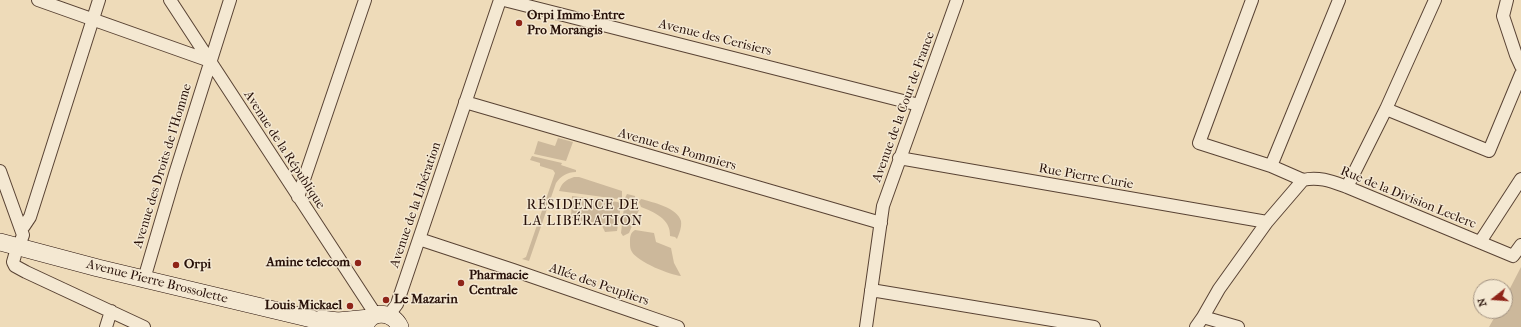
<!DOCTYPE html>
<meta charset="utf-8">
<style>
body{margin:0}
#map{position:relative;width:1521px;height:327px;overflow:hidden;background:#eedbb9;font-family:"IM FELL French Canon",serif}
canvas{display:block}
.north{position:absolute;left:1473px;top:279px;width:40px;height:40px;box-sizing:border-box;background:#f4e8d2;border:1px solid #a29281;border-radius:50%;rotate:253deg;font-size:11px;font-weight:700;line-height:16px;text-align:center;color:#271008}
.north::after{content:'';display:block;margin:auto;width:14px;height:18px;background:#8f2418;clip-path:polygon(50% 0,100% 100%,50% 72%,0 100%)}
</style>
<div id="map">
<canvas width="1521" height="327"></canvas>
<div class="north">N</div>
</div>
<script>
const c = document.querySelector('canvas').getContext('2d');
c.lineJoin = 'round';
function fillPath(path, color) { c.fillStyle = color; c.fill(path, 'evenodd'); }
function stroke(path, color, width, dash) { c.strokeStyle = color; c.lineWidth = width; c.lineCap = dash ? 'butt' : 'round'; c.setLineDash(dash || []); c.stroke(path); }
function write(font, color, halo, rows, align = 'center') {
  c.font = font + ' "IM FELL French Canon",serif'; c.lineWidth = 3; c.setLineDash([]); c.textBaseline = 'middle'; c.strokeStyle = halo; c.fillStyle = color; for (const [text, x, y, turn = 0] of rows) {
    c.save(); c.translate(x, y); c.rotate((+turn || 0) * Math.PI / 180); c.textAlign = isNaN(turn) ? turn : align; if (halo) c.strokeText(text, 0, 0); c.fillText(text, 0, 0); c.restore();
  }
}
const green = new Path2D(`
 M 558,138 L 573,142 L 566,161 L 534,154 L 538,141 L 555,146 Z
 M 532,156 L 562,163 L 561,165 L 576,170 L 576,172 C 567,172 561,176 556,183 L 529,261 L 522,259 L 526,257 L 555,173 L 553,170 L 540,166 L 540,163 L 530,160 Z
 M 574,177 L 579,177 L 622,191 L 622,198 L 618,199 L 559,191 C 562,183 565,180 574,177 Z
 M 627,194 L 635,196 L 636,206 L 639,210 L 629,233 L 623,236 L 621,233 L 625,198 Z
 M 572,196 L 618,202 L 621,205 L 617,231 L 605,232 C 600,221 600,223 589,222 C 584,222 578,220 573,218 L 571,218 Z
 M 641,199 C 652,202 678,208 681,221 C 682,227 679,234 677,239 L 675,237 L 670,236 C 671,219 654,212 641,207 L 639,202 Z
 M 635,230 L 654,233 L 656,242 L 671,248 L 674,263 L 681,276 C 670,275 638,262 632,252 C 630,249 630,246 630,243 C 630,237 630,233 635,230 Z
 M 1521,267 L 1521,327 L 1489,327 L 1498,311 L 1505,311 L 1505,298 Z`);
const minor = new Path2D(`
 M 38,0 L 210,61
 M 170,0 L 376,315
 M 504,0 L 919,105
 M 1252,0 L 1199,143 L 1271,166 L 1303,180
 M 1507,0 L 1503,16 L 1516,55 L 1521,66
 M 465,102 L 881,223
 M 1386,109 L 1489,151 L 1521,74
 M 899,158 L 1267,222
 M 1271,166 L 1339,0
 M 0,171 L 23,235 L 19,246
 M 1347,187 L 1386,109 L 1435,0
 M 298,197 L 365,0
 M 21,228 L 24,226 L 30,217 L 99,0
 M 419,239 L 513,270 L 678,327
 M 1480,242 L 1521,179
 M 15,255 L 13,262 L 15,266 L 26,272 L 144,327
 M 144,279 L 175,174 L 230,0
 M 871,290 L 1094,327
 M 389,315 L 397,304 L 500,0
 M 1203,317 L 1238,327
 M 106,327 L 111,311
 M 866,327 L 883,206 L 957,0
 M 1196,327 L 1203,317 L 1219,289 L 1267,222 L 1303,180 C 1319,176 1333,182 1347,187 L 1513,256 L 1521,245`);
const secondary = new Path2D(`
 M 0,242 L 98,268 L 316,320 L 318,323 L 334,327
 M 321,319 L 338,321 L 370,318
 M 365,327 C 370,309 393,311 400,327`);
const markers = [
 [519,23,4,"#8f2418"],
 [358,263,4,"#8f2418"],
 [176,265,4,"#8f2418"],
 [461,283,4,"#8f2418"],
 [386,300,4,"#8f2418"],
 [350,306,4,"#8f2418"]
];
const poiNames = [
 ["Orpi Immo Entre",527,16],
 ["Pro Morangis",527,31],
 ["Amine telecom",350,263,"right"],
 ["Orpi",184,265],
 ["Pharmacie",469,276],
 ["Centrale",469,291],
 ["Le Mazarin",394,300],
 ["Louis Mickael",342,306,"right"]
];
const streetNames = [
 ["Avenue des Cerisiers",715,38,14],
 ["Avenue de la Cour de France",904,107,-70],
 ["Avenue de la République",284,150,57],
 ["Avenue des Pommiers",677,150,16],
 ["Avenue des Droits de l'Homme",163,166,-73],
 ["Rue Pierre Curie",1086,177,10],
 ["Rue de la Division Leclerc",1408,198,22],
 ["Avenue de la Libération",416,205,-71],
 ["Avenue Pierre Brossolette",157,282,14],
 ["Allée des Peupliers",599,285,19]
];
const neighbourhoodNames = [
 ["RÉSIDENCE DE",583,206],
 ["LA LIBÉRATION",583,222]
];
fillPath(green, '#ccb89b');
stroke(minor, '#594334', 14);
stroke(secondary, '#271008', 18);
stroke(minor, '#f4e8d2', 12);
stroke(secondary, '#f4e8d2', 17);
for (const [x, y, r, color] of markers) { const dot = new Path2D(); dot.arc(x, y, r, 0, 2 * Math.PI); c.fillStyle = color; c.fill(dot); stroke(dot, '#f4e8d2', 1.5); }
write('bold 13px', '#271008', '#f4e8d2', poiNames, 'left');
write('13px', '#271008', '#f4e8d2', streetNames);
c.letterSpacing = '1px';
write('14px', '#271008', '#f4e8d2', neighbourhoodNames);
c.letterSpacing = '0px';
</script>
